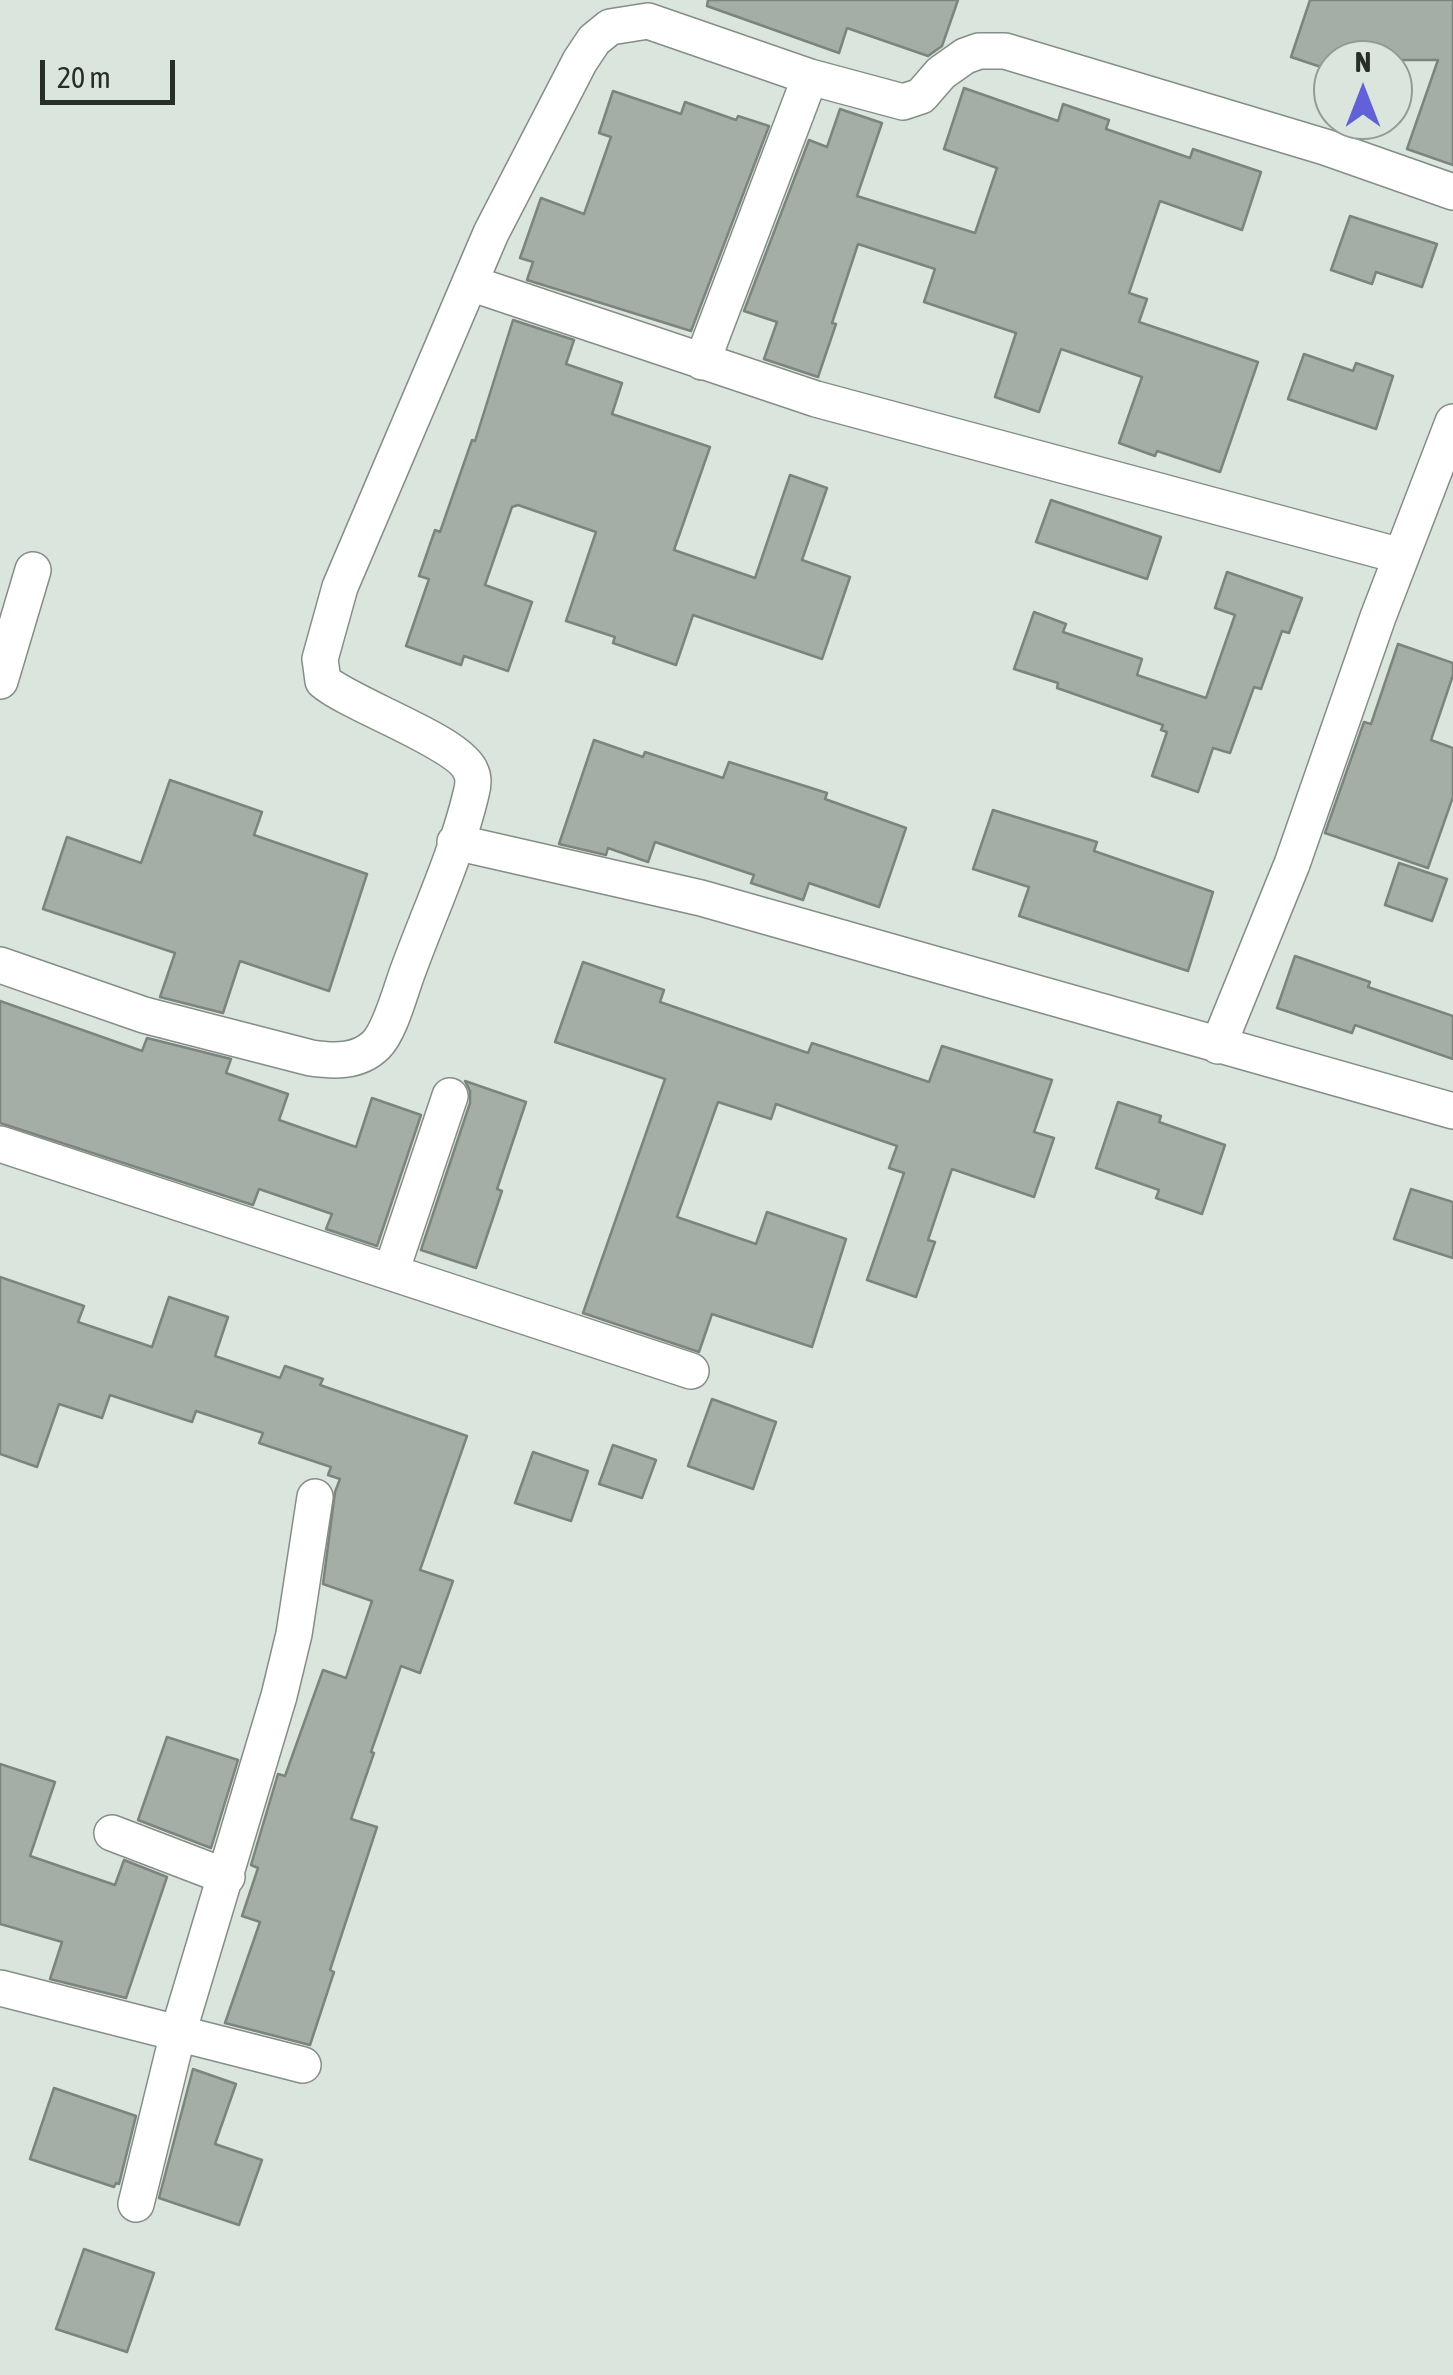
<!DOCTYPE html>
<style>
body{margin:0}
#map{position:relative;width:1453px;height:2375px;overflow:hidden;background:#dae5dd;font-family:"Asap Condensed",sans-serif}
canvas{display:block}
.north{position:absolute;left:1313px;top:40px;width:100px;height:100px;box-sizing:border-box;background:#dae5dd;border:2px solid #939b95;border-radius:50%;rotate:0deg;font-size:28px;font-weight:700;line-height:40px;text-align:center;color:#292d2a}
.north::after{content:'';display:block;margin:auto;width:35px;height:45px;background:#6161da;clip-path:polygon(50% 0,100% 100%,50% 72%,0 100%)}
.scale{position:absolute;left:40px;top:60px;width:135px;height:45px;box-sizing:border-box;border:5px solid #292d2a;border-top:0;padding-left:12px;font-size:30px;line-height:35px;white-space:nowrap;color:#292d2a;-webkit-text-stroke:8px #dae5dd;paint-order:stroke}
</style>
<div id="map">
<canvas width="1453" height="2375"></canvas>
<div class="north">N</div>
<div class="scale">20 m</div>
</div>
<script>
const c = document.querySelector('canvas').getContext('2d');
c.lineJoin = 'round';
function fillPath(path, color) { c.fillStyle = color; c.fill(path, 'evenodd'); }
function stroke(path, color, width, dash) { c.strokeStyle = color; c.lineWidth = width; c.lineCap = dash ? 'butt' : 'round'; c.setLineDash(dash || []); c.stroke(path); }
const building = new Path2D(`
 M 708,0 L 958,0 L 942,46 L 928,56 L 847,28 L 839,53 L 707,6 Z
 M 1310,0 L 1453,0 L 1453,165 L 1407,149 L 1438,60 L 1333,60 L 1333,71 L 1291,57 Z
 M 964,88 L 1058,121 L 1063,104 L 1109,120 L 1106,129 L 1190,158 L 1193,149 L 1261,172 L 1242,230 L 1160,201 L 1129,293 L 1147,299 L 1139,322 L 1258,362 L 1220,472 L 1157,451 L 1155,456 L 1119,443 L 1142,377 L 1061,349 L 1039,412 L 995,397 L 1016,333 L 924,302 L 935,269 L 858,244 L 832,323 L 836,324 L 818,377 L 764,359 L 777,322 L 744,311 L 809,140 L 827,147 L 840,109 L 882,123 L 857,196 L 975,233 L 997,168 L 944,149 Z
 M 613,91 L 681,114 L 685,102 L 736,120 L 738,116 L 769,126 L 691,331 L 527,280 L 533,262 L 520,258 L 541,198 L 584,214 L 611,137 L 599,133 Z
 M 1350,216 L 1437,244 L 1422,287 L 1376,272 L 1372,284 L 1331,270 Z
 M 513,320 L 574,340 L 566,364 L 622,383 L 612,414 L 710,447 L 674,550 L 755,578 L 790,475 L 827,488 L 802,560 L 850,577 L 822,659 L 693,615 L 676,665 L 613,643 L 615,637 L 566,621 L 596,532 L 518,505 L 512,507 L 485,585 L 532,602 L 508,671 L 464,656 L 461,665 L 406,646 L 429,579 L 419,576 L 435,530 L 440,532 L 472,440 L 475,441 Z
 M 1304,354 L 1353,371 L 1356,363 L 1393,376 L 1376,429 L 1288,399 Z
 M 1051,500 L 1161,537 L 1147,579 L 1036,542 Z
 M 1227,572 L 1302,598 L 1289,633 L 1282,631 L 1261,689 L 1254,687 L 1230,753 L 1213,748 L 1198,792 L 1152,776 L 1167,732 L 1161,730 L 1163,725 L 1057,688 L 1058,683 L 1014,669 L 1034,612 L 1066,624 L 1063,632 L 1142,659 L 1137,675 L 1206,698 L 1235,615 L 1215,608 Z
 M 1398,644 L 1453,663 L 1453,675 L 1431,740 L 1453,748 L 1453,797 L 1428,868 L 1325,833 L 1364,722 L 1371,724 Z
 M 594,740 L 643,757 L 645,752 L 723,778 L 729,762 L 827,793 L 825,799 L 906,828 L 879,907 L 809,883 L 803,900 L 751,883 L 754,875 L 655,842 L 648,862 L 608,848 L 606,855 L 559,844 Z
 M 170,780 L 262,812 L 254,835 L 367,874 L 329,991 L 240,961 L 223,1013 L 160,997 L 175,953 L 43,909 L 67,837 L 141,863 Z
 M 993,810 L 1097,842 L 1094,851 L 1213,892 L 1188,971 L 1019,916 L 1029,887 L 973,869 Z
 M 1399,863 L 1447,879 L 1432,921 L 1385,905 Z
 M 1295,956 L 1370,982 L 1368,987 L 1453,1016 L 1453,1059 L 1355,1025 L 1352,1033 L 1277,1008 Z
 M 583,962 L 664,990 L 660,1002 L 808,1053 L 812,1043 L 929,1082 L 942,1046 L 1052,1080 L 1034,1132 L 1054,1138 L 1034,1197 L 952,1169 L 928,1240 L 935,1242 L 916,1297 L 867,1280 L 904,1173 L 889,1168 L 897,1146 L 776,1104 L 771,1119 L 718,1102 L 677,1217 L 756,1244 L 767,1212 L 846,1239 L 812,1347 L 712,1314 L 699,1352 L 583,1313 L 665,1079 L 555,1042 Z
 M 0,1001 L 142,1051 L 147,1038 L 231,1059 L 226,1073 L 288,1094 L 279,1120 L 356,1147 L 372,1098 L 421,1115 L 377,1246 L 326,1229 L 332,1214 L 259,1189 L 253,1205 L 0,1123 Z
 M 465,1081 L 526,1102 L 497,1189 L 502,1191 L 476,1268 L 421,1250 L 470,1103 L 470,1091 Z
 M 1118,1102 L 1161,1116 L 1159,1122 L 1225,1145 L 1202,1214 L 1156,1198 L 1159,1190 L 1096,1168 Z
 M 1411,1189 L 1453,1202 L 1453,1258 L 1394,1239 Z
 M 0,1277 L 84,1306 L 78,1322 L 152,1347 L 169,1297 L 228,1317 L 215,1356 L 280,1378 L 285,1366 L 323,1379 L 320,1385 L 467,1436 L 420,1570 L 453,1581 L 420,1673 L 401,1666 L 371,1752 L 374,1753 L 351,1819 L 377,1827 L 330,1970 L 334,1972 L 310,2045 L 225,2023 L 260,1922 L 242,1916 L 258,1868 L 251,1865 L 278,1774 L 285,1776 L 323,1670 L 346,1678 L 372,1601 L 323,1584 L 335,1492 L 340,1479 L 328,1475 L 331,1467 L 259,1443 L 263,1433 L 196,1411 L 192,1422 L 110,1395 L 102,1418 L 59,1404 L 37,1467 L 0,1454 Z
 M 712,1399 L 776,1422 L 753,1489 L 688,1466 Z
 M 613,1445 L 656,1460 L 642,1498 L 599,1484 Z
 M 533,1452 L 588,1471 L 571,1521 L 515,1503 Z
 M 167,1737 L 238,1760 L 211,1848 L 138,1820 Z
 M 0,1764 L 55,1782 L 30,1856 L 115,1885 L 124,1860 L 167,1877 L 126,1998 L 50,1979 L 62,1942 L 0,1924 Z
 M 193,2069 L 236,2084 L 215,2144 L 262,2160 L 239,2225 L 159,2198 Z
 M 54,2088 L 136,2116 L 119,2184 L 116,2183 L 114,2187 L 30,2159 Z
 M 84,2249 L 154,2273 L 127,2352 L 56,2329 Z`);
const street = new Path2D(`
 M 470,283 L 816,399 L 1401,556
 M 702,362 L 810,77
 M 0,681 L 33,570
 M 455,842 L 701,898 L 1453,1111
 M 0,965 L 144,1015 L 311,1058 C 332,1061 358,1063 376,1045 C 391,1030 401,988 409,968 C 430,911 457,853 471,794 C 473,787 474,778 471,772 C 461,742 352,706 323,681 L 320,659 L 340,587 L 491,233 L 580,61 L 594,40 L 610,27 L 648,21 L 810,77 L 903,102 L 921,96 L 941,73 L 965,56 L 979,51 L 1005,51 L 1325,147 L 1453,192
 M 1218,1046 L 1292,864 L 1378,617 L 1453,422
 M 0,1144 L 691,1371
 M 391,1272 L 450,1096
 M 112,1833 L 227,1877
 M 0,1988 L 303,2065
 M 136,2204 L 178,2033 L 279,1696 L 294,1634 L 315,1497`);
fillPath(building, '#a4aea6');
stroke(building, '#7b847d', 2.5);
stroke(street, '#848e86', 38);
stroke(street, '#fff', 35);
</script>
